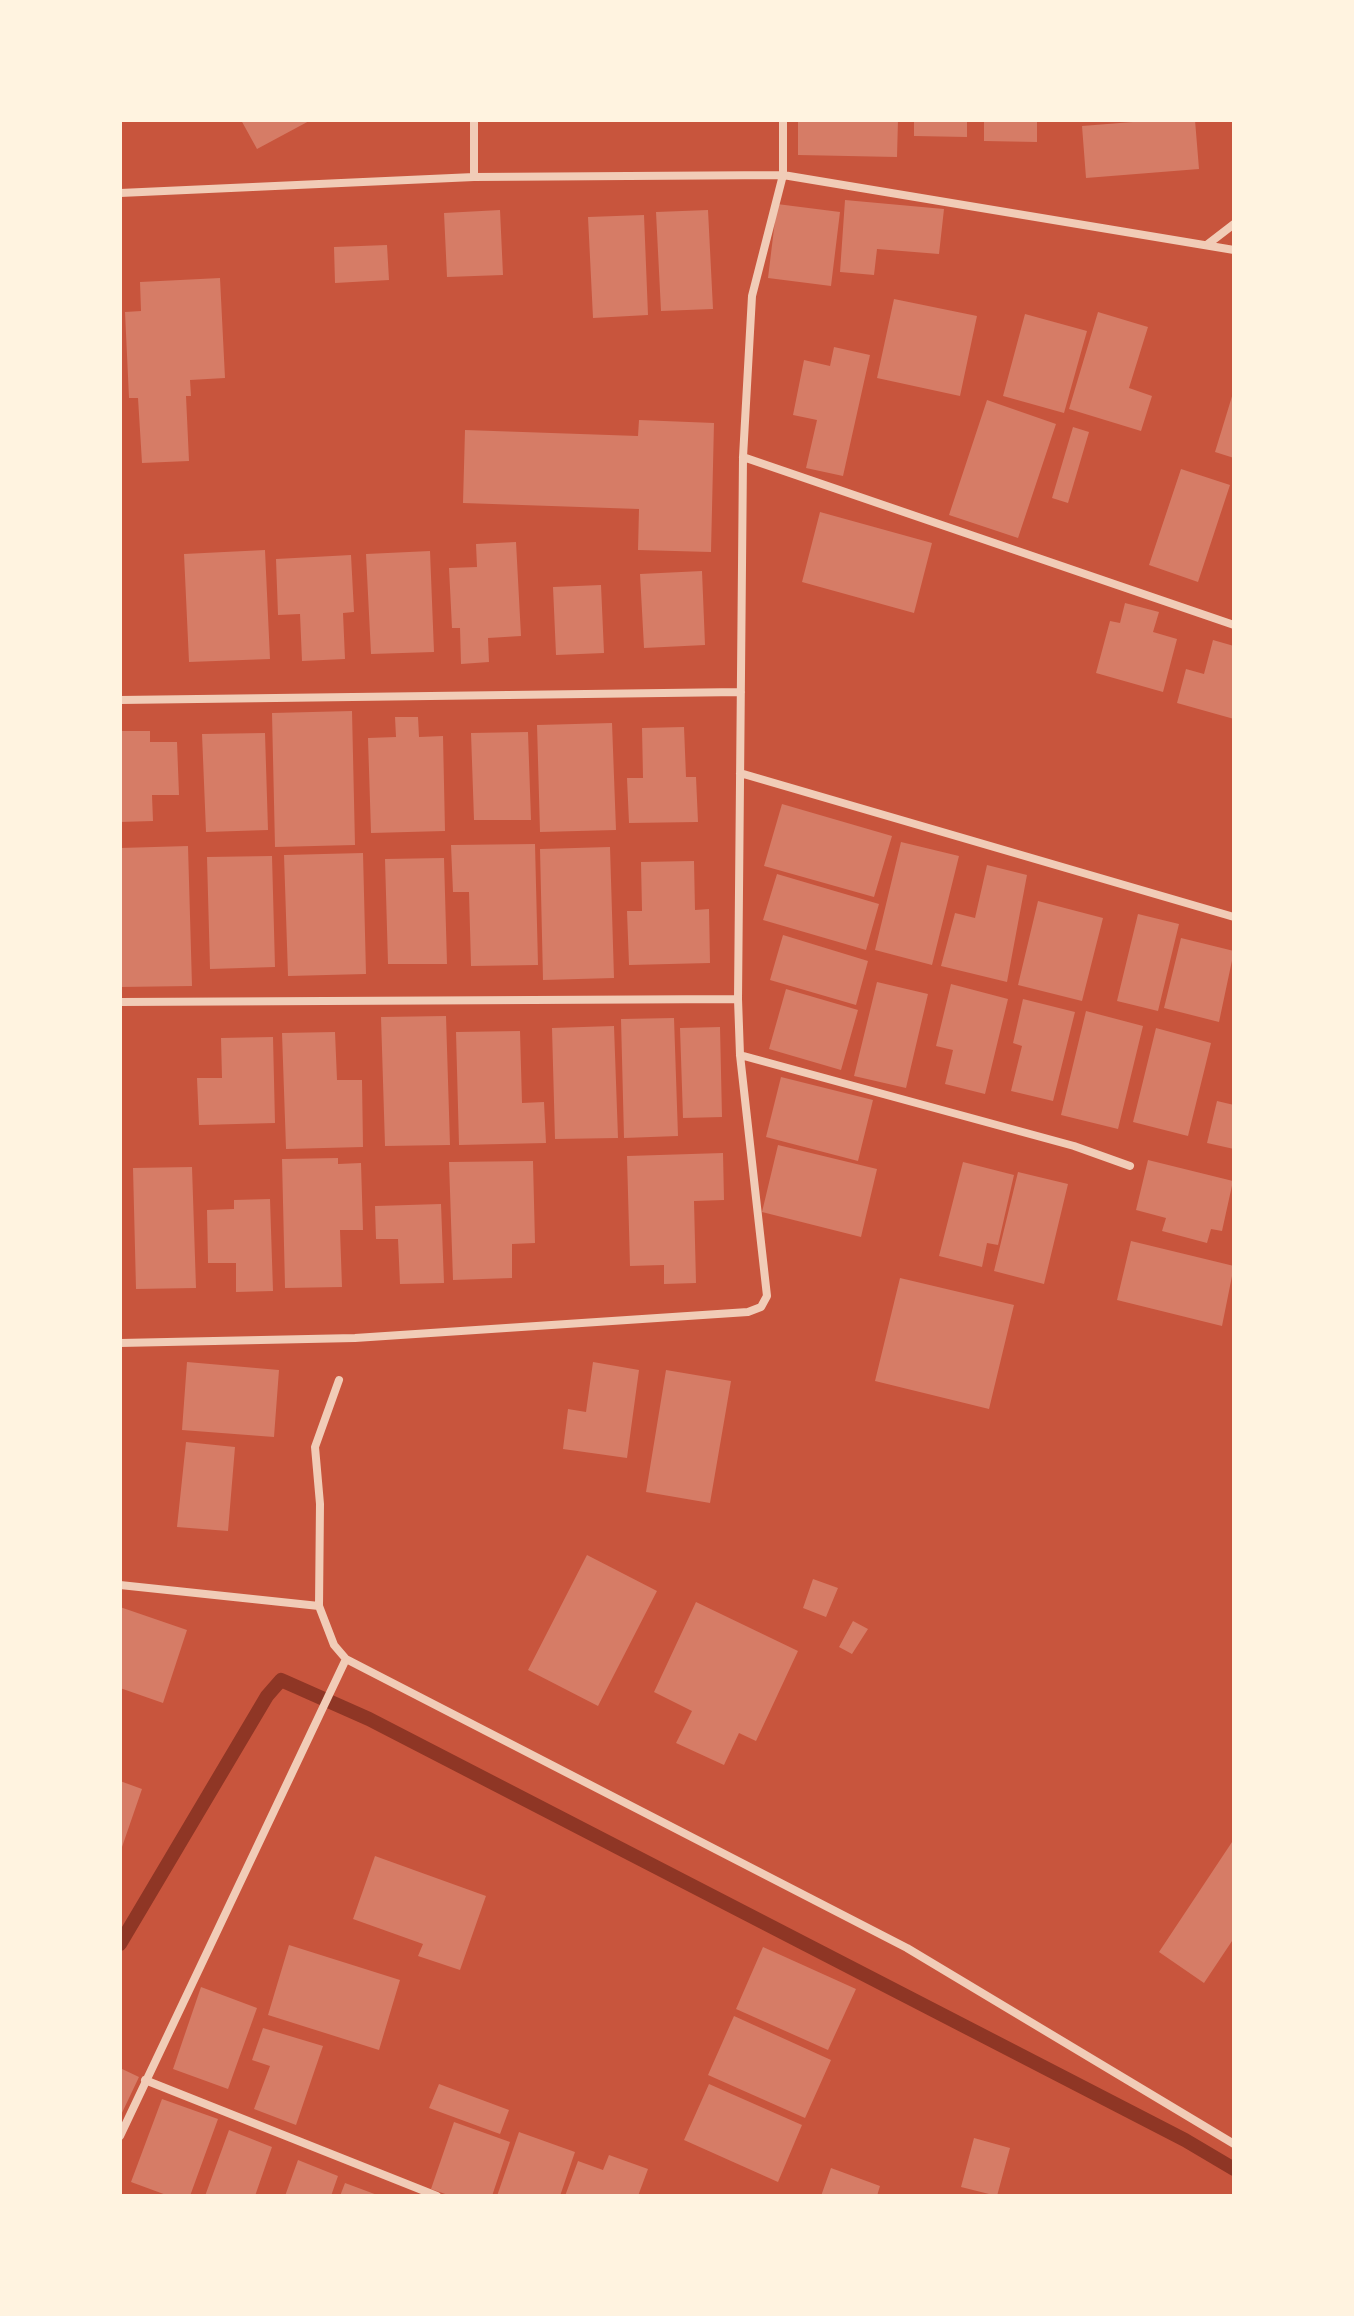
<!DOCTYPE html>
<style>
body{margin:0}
#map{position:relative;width:1354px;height:2316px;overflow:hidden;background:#c8553d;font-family:"Nunito Sans",sans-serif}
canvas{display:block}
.frame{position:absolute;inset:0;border:122px solid #fff3e0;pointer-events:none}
</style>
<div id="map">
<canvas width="1354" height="2316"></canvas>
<div class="frame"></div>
</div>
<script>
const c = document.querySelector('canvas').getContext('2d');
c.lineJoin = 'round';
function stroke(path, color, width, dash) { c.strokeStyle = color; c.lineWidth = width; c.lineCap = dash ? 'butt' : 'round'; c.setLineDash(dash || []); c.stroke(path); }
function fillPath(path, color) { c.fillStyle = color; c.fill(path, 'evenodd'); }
const stream = new Path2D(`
 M 120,1944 L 267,1696 L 281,1680 L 369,1719 L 1185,2140 L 1234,2169`);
const building = new Path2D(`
 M 241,120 L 311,120 L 257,149 Z
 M 798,120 L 898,120 L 897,157 L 798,155 Z
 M 914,120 L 967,120 L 967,137 L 914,136 Z
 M 984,120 L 1037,120 L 1037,142 L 984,141 Z
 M 1158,120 L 1195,120 L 1199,169 L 1086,178 L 1082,126 Z
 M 845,200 L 944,209 L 939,254 L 877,249 L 874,275 L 840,272 Z
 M 777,204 L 840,212 L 831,286 L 768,278 Z
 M 500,210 L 503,275 L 447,277 L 444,213 Z
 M 708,210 L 713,309 L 661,311 L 656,212 Z
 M 644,215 L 648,315 L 593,318 L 588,217 Z
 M 387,245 L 389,280 L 335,283 L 334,247 Z
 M 220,278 L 225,378 L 190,380 L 191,396 L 186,396 L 189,461 L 142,463 L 138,398 L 129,398 L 125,312 L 141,311 L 140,282 Z
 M 894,299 L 977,316 L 960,396 L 877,378 Z
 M 1098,312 L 1148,327 L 1129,388 L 1152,396 L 1141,431 L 1069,409 Z
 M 1025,314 L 1087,331 L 1064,413 L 1003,396 Z
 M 834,347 L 870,355 L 843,476 L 806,468 L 817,420 L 793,415 L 804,360 L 830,366 Z
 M 1233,393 L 1234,393 L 1234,458 L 1215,452 Z
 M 987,400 L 1056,424 L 1018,538 L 949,515 Z
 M 639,420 L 714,423 L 711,552 L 638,550 L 639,509 L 463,503 L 465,430 L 638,436 Z
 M 1073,427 L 1089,432 L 1068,503 L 1052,498 Z
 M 1181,469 L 1230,485 L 1198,582 L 1149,565 Z
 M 820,512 L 932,543 L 914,613 L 802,582 Z
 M 516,542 L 521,636 L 488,638 L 489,662 L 461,664 L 460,628 L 452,628 L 449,568 L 477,567 L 476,544 Z
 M 265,550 L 270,659 L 189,662 L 184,554 Z
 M 430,551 L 434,652 L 371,654 L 366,554 Z
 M 351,555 L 354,612 L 343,613 L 345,659 L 302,661 L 300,614 L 278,615 L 276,559 Z
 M 702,571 L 705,645 L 644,648 L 640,574 Z
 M 601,585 L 604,653 L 556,655 L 553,587 Z
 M 1125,603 L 1159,612 L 1153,632 L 1177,639 L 1163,692 L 1096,673 L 1110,621 L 1120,623 Z
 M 1213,640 L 1234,646 L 1234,719 L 1177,703 L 1186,669 L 1204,674 Z
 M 352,711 L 355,845 L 275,847 L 272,713 Z
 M 395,717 L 418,717 L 419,737 L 443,736 L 445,831 L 371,833 L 368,738 L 396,737 Z
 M 612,723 L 616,830 L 540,832 L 537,725 Z
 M 684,727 L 686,777 L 696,777 L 698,822 L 629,823 L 627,778 L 643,778 L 642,728 Z
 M 120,731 L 150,731 L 150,742 L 177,742 L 179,795 L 152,795 L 153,821 L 120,822 Z
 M 528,732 L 531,820 L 474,820 L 471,733 Z
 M 265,733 L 268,830 L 206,832 L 202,734 Z
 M 782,804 L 892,836 L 874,897 L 764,866 Z
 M 901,842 L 959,856 L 932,965 L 875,950 Z
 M 535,844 L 538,965 L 471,966 L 469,892 L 453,892 L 451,845 Z
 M 188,846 L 192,986 L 120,987 L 120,848 Z
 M 610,847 L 614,978 L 543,980 L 540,849 Z
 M 363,853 L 366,974 L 288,976 L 284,855 Z
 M 272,856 L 275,967 L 210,969 L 207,857 Z
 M 444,858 L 447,964 L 388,964 L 385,859 Z
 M 694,861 L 695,910 L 709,909 L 710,963 L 629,965 L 627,911 L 642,911 L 641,862 Z
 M 987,865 L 1027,875 L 1007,982 L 941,966 L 955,913 L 975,918 Z
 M 777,874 L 879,904 L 866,950 L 763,920 Z
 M 1038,901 L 1103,918 L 1082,1001 L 1018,985 Z
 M 1138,914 L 1179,924 L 1158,1011 L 1117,1001 Z
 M 783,935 L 868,961 L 856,1005 L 770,980 Z
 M 1181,938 L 1234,951 L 1219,1022 L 1164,1008 Z
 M 877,982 L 928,994 L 906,1088 L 854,1076 Z
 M 951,984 L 1008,999 L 985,1094 L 945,1084 L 953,1050 L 936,1046 Z
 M 786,989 L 858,1010 L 841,1070 L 769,1049 Z
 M 1023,999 L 1075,1012 L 1053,1101 L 1011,1091 L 1022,1046 L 1013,1043 Z
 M 1086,1011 L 1143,1026 L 1118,1129 L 1061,1115 Z
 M 446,1016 L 450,1145 L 385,1146 L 381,1017 Z
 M 674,1018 L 678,1136 L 624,1138 L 621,1019 Z
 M 614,1026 L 618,1138 L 555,1139 L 552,1028 Z
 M 720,1027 L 722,1117 L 683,1118 L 680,1028 Z
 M 1156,1028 L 1211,1043 L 1188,1136 L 1133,1122 Z
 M 520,1031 L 522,1103 L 544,1102 L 546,1143 L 459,1145 L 456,1032 Z
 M 335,1032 L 337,1080 L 362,1080 L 363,1147 L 286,1149 L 282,1033 Z
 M 273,1037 L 275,1123 L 199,1125 L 197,1078 L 222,1078 L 221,1038 Z
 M 781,1077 L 873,1100 L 858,1161 L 766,1137 Z
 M 1217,1101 L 1234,1105 L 1234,1149 L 1207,1143 Z
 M 778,1145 L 877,1169 L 861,1237 L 762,1212 Z
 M 723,1153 L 724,1200 L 694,1201 L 696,1283 L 664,1284 L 664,1265 L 630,1266 L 627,1156 Z
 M 338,1158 L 338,1164 L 361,1163 L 363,1230 L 340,1230 L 342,1287 L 285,1288 L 282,1159 Z
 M 1148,1160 L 1233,1181 L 1222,1231 L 1211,1229 L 1207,1243 L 1162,1231 L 1166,1218 L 1136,1210 Z
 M 533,1161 L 535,1243 L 512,1244 L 512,1278 L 453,1280 L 449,1162 Z
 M 963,1162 L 1014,1175 L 998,1245 L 987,1243 L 982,1267 L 939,1256 Z
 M 192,1167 L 196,1288 L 136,1289 L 133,1168 Z
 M 1018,1172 L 1068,1184 L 1044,1284 L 994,1271 Z
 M 270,1199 L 273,1291 L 236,1292 L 236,1263 L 208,1263 L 207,1210 L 234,1209 L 234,1200 Z
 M 441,1204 L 444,1283 L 400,1284 L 398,1239 L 376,1239 L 375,1206 Z
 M 1131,1241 L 1234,1266 L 1222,1326 L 1117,1300 Z
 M 900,1278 L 1014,1305 L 989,1409 L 875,1381 Z
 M 187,1362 L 279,1370 L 274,1437 L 182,1430 Z
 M 593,1362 L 639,1370 L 627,1458 L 563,1449 L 568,1409 L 586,1412 Z
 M 666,1370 L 731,1381 L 710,1503 L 646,1492 Z
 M 186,1442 L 235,1447 L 228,1531 L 177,1527 Z
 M 587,1555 L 657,1591 L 598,1706 L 528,1670 Z
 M 813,1579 L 838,1588 L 826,1617 L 803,1608 Z
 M 696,1602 L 798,1651 L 756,1741 L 739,1733 L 724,1765 L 676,1743 L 692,1711 L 654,1692 Z
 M 120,1607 L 187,1630 L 163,1703 L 120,1688 Z
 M 853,1621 L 868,1629 L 852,1654 L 839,1647 Z
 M 120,1781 L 142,1789 L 122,1847 L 120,1847 Z
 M 1234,1839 L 1234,1938 L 1204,1983 L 1159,1952 Z
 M 375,1856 L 486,1896 L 460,1970 L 418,1956 L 423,1944 L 353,1919 Z
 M 289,1945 L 400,1980 L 379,2050 L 268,2015 Z
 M 763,1947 L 856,1989 L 828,2050 L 736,2009 Z
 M 201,1987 L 257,2008 L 228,2089 L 173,2069 Z
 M 734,2016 L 831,2060 L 805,2118 L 708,2075 Z
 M 263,2028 L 323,2046 L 296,2125 L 254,2109 L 270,2066 L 252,2060 Z
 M 120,2068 L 139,2077 L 120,2117 Z
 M 439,2084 L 509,2110 L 500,2134 L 429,2108 Z
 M 709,2084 L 802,2125 L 778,2182 L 684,2140 Z
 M 162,2099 L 218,2119 L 190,2196 L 169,2196 L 131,2182 Z
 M 454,2122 L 510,2142 L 492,2196 L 451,2196 L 431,2189 Z
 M 229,2130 L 272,2147 L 255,2196 L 205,2196 Z
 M 519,2132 L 575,2152 L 560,2196 L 497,2196 Z
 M 974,2138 L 1010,2148 L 997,2196 L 961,2187 Z
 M 609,2155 L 648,2169 L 638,2196 L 565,2196 L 578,2161 L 603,2170 Z
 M 298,2160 L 338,2176 L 331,2196 L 285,2196 Z
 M 831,2168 L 880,2186 L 877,2196 L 821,2196 Z
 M 345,2183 L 380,2196 L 340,2196 Z`);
const minor = new Path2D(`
 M 474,120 L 474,177
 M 120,193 L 474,177 L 783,175 L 1234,250
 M 1208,244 L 1234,224
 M 743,457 L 1234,625
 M 120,700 L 741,692
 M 740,773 L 1234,917
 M 120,1002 L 738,999
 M 740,1055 L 1074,1146 L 1130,1166
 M 120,1343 L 355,1338 L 748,1312 L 761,1307 L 767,1296 L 740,1055 L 738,999 L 743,457 L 752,296 L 783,175 L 783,120
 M 339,1380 L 315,1447 L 320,1504 L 319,1606 L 334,1645 L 346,1659 L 907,1948 L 1234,2144
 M 120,1585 L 319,1606
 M 145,2080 L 437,2196
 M 120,2136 L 346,1659`);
stroke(stream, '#8f3625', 14);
fillPath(building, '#d67c66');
stroke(minor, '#f1ccb7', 8);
</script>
